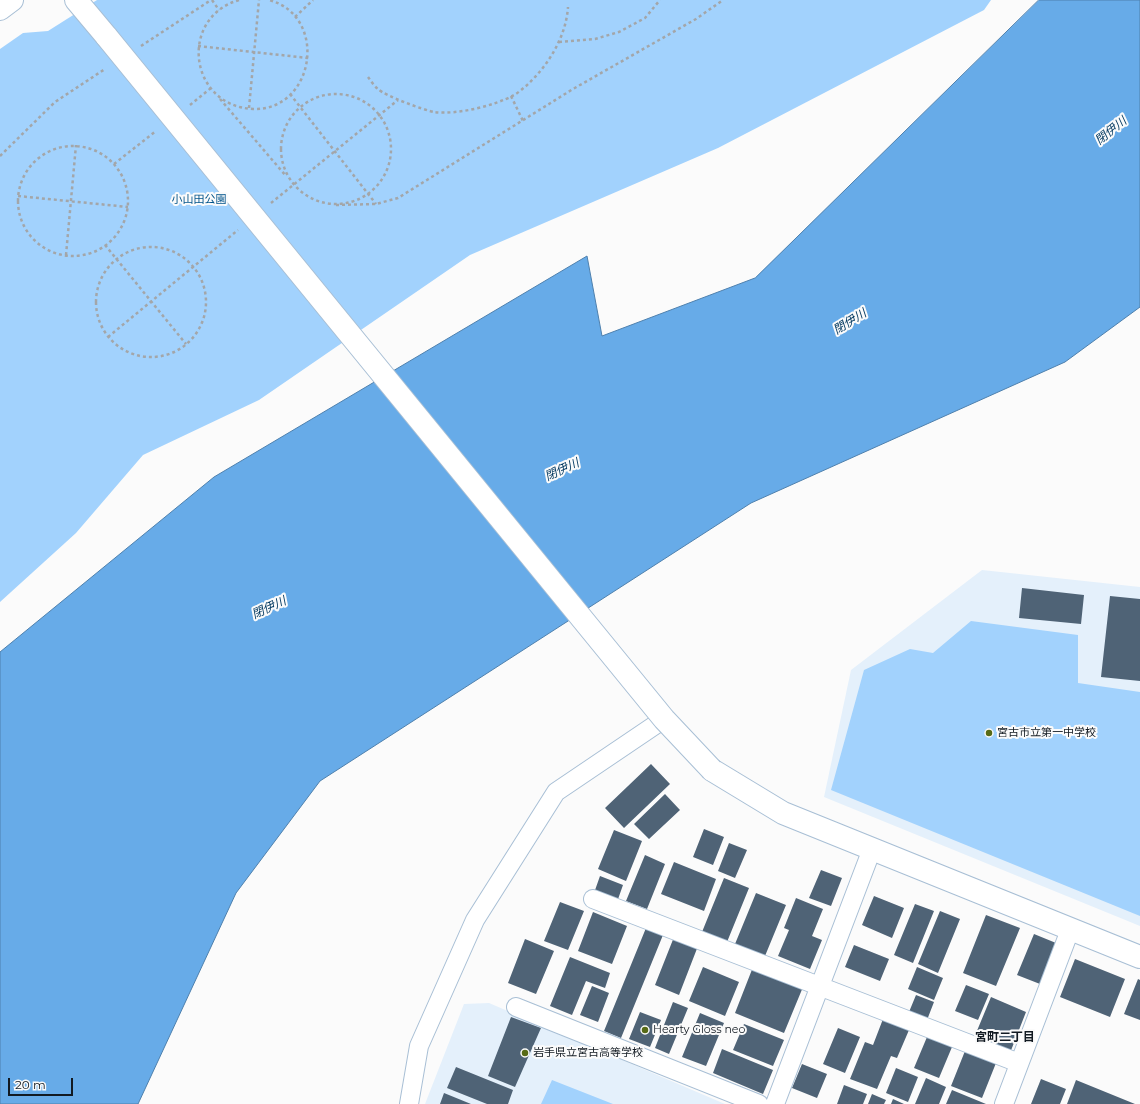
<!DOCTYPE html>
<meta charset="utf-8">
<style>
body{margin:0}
#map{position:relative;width:1140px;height:1104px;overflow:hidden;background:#fbfbfb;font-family:Montserrat,sans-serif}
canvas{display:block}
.scale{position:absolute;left:8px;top:1078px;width:65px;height:18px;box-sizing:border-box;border:2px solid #121a22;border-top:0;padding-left:5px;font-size:12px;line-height:14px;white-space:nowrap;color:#121a22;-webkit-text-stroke:3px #fbfbfb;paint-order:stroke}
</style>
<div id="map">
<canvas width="1140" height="1104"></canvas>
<div class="scale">20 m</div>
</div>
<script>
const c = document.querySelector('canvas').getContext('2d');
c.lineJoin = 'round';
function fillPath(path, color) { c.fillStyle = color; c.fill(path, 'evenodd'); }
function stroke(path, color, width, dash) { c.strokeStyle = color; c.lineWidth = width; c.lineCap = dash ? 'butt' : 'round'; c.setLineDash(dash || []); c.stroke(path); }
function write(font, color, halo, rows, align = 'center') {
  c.font = font + ' Montserrat,"Noto Sans JP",sans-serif'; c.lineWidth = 4; c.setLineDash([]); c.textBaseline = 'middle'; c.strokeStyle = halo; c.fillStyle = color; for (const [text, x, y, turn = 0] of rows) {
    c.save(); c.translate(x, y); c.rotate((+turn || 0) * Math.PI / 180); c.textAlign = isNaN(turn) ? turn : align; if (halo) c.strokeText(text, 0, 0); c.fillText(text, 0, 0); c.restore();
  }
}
const built = new Path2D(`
 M 982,570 L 1140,587 L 1140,926 L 824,797 L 851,670 Z
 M 489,1003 L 725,1104 L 425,1104 L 464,1004 Z`);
const green = new Path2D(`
 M 97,0 L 991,0 L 984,10 L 718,148 L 470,255 L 259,400 L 143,455 L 76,533 L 0,602 L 0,49 L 23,33 L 48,31 Z
 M 971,621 L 1078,635 L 1078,683 L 1140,692 L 1140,916 L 831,790 L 864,670 L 910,649 L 933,653 Z
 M 552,1080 L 613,1104 L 541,1104 Z`);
const water = new Path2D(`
 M 1039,0 L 1140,0 L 1140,307 L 1065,362 L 751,503 L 320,781 L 236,893 L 138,1104 L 0,1104 L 0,652 L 214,477 L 587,256 L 602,336 L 755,278 Z`);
const building = new Path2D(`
 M 1022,588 L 1084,595 L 1081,624 L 1019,618 Z
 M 1110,596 L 1140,599 L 1140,681 L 1101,677 Z
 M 651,764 L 670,784 L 624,828 L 605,808 Z
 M 665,794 L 680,810 L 649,839 L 634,824 Z
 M 704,829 L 724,837 L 713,865 L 693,857 Z
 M 614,830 L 642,841 L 626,881 L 598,869 Z
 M 729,843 L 747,850 L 735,878 L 718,871 Z
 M 645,855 L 665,864 L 647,909 L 626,901 Z
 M 674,862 L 716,879 L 704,911 L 661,894 Z
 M 821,870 L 842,878 L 831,906 L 809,898 Z
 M 600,876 L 623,885 L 617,902 L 594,893 Z
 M 724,878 L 749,888 L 727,942 L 702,932 Z
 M 756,893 L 786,905 L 765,956 L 735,944 Z
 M 874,896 L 904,908 L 892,938 L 862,925 Z
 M 796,898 L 823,909 L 812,936 L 822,940 L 810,969 L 778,956 L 789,930 L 784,928 Z
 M 560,902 L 584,911 L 568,950 L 544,941 Z
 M 915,904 L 934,911 L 913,963 L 894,955 Z
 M 940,911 L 960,919 L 938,973 L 918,964 Z
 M 593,912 L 627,926 L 612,964 L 578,951 Z
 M 986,915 L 1020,928 L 996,986 L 963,973 Z
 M 646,928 L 663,935 L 621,1038 L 604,1031 Z
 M 1034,934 L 1056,943 L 1040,984 L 1017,975 Z
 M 674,937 L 698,946 L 679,995 L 655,985 Z
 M 525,939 L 554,951 L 536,994 L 508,983 Z
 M 854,945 L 889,959 L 880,981 L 845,967 Z
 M 570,957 L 610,973 L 605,988 L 586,981 L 572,1015 L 550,1006 Z
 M 1075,959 L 1125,979 L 1110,1017 L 1060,997 Z
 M 703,967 L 739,982 L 725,1016 L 689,1001 Z
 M 753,967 L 803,987 L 784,1033 L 735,1013 Z
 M 917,967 L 943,978 L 934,1000 L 908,989 Z
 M 1138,979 L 1140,980 L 1140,1020 L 1124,1014 Z
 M 966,985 L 989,994 L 978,1020 L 955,1011 Z
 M 592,986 L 609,993 L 598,1022 L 580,1015 Z
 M 916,995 L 934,1002 L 927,1020 L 909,1012 Z
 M 991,997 L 1026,1012 L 1010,1053 L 974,1038 Z
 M 673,1002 L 688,1008 L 669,1054 L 655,1048 Z
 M 640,1012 L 661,1020 L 650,1047 L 629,1039 Z
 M 700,1013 L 724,1023 L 706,1066 L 682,1057 Z
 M 511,1017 L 541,1028 L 515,1087 L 488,1076 Z
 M 883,1019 L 909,1030 L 897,1058 L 891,1056 L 877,1089 L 850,1079 L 865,1042 L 873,1045 Z
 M 744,1024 L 784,1040 L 773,1066 L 733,1050 Z
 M 838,1028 L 860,1037 L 845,1073 L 823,1064 Z
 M 927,1037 L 952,1047 L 939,1078 L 914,1068 Z
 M 722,1049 L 773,1070 L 763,1094 L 713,1073 Z
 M 965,1051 L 996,1063 L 982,1098 L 951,1086 Z
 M 802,1064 L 827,1074 L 817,1098 L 792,1088 Z
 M 456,1067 L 513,1090 L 508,1104 L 487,1104 L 447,1088 Z
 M 896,1068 L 918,1077 L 908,1102 L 886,1093 Z
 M 926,1078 L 946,1087 L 939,1104 L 915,1104 Z
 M 1041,1079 L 1066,1089 L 1060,1104 L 1031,1104 Z
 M 1076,1080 L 1135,1104 L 1067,1104 Z
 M 844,1085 L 867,1094 L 863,1104 L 837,1104 Z
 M 952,1090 L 986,1104 L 946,1104 Z
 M 444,1093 L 471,1104 L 440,1104 Z
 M 872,1094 L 886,1100 L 884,1104 L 868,1104 Z
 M 893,1099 L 904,1104 L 891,1104 Z`);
const path = new Path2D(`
 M 212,0 L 219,10
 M 239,0 C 178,18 189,106 253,109 C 315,111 329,16 269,0
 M 295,17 L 313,0
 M 559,42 L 595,39 L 619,32 L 645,18 L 660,0
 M 141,46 L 211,0
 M 198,46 L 308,58
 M 368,77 C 371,81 374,86 378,89 C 385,96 424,110 434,112 C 457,115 494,106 514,95 C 518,93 522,89 526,86 C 548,66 566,37 568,7
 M281 149a55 55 0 1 1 110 0a55 55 0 1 1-110 0Z
 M 290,94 L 376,204
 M 511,96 L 523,121
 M 220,99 L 286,176
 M 190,105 L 211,88
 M 249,108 L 259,0
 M18 201a55 55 0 1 1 110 0a55 55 0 1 1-110 0Z
 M 0,156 L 55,102 L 105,69
 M 114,164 L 156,131
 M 18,196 L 128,207
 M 271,203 L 398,100
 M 336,205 L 376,204 L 398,198 L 573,89 L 696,19 L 723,0
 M 105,245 L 186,344
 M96 302a55 55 0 1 1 110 0a55 55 0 1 1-110 0Z
 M 66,255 L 76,145
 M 108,337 L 238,230`);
const minor = new Path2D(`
 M 593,899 L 1019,1063
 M 516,1007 L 759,1104
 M 409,1104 L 419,1046 L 475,920 L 556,792 L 664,719
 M 775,1104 L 872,849
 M 1004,1104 L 1070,930`);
const tertiary = new Path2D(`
 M 76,0 L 107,37
 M 0,9 L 12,0
 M 712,770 L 783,813 L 1140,957`);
const tertiaryBridge = new Path2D(`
 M 107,37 L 664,719 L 712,770`);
const markers = [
 [989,733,4,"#576a16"],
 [645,1030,4,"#576a16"],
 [525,1053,4,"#576a16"]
];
const parkNames = [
 ["小山田公園",199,200]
];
const poiNames = [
 ["宮古市立第一中学校",997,733],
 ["Hearty Gloss neo",653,1030],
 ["岩手県立宮古高等学校",533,1053]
];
const waterNames = [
 ["閉伊川",1111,131,-39],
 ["閉伊川",850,322,-32],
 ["閉伊川",562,470,-25],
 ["閉伊川",269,608,-25]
];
const neighbourhoodNames = [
 ["宮町二丁目",1005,1037]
];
fillPath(built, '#e4f0fb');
fillPath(green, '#a2d2fd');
fillPath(water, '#67abe8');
stroke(water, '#4e80ad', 1);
fillPath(building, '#4f6376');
stroke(minor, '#a8bfd5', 20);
stroke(tertiary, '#a8bfd5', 24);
stroke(path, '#a3a6a9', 2.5, [3, 3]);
stroke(minor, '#fff', 18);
stroke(tertiary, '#fff', 22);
stroke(tertiaryBridge, '#a8bfd5', 24, []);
stroke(tertiaryBridge, '#fff', 22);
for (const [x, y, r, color] of markers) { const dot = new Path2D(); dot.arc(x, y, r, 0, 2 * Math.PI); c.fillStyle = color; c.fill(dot); stroke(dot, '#fbfbfb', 1.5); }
write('11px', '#00538a', '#fbfbfb', parkNames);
write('11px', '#121a22', '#fbfbfb', poiNames, 'left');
write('italic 12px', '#073c63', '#fbfbfb', waterNames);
write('bold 12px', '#121a22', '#fbfbfb', neighbourhoodNames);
</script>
